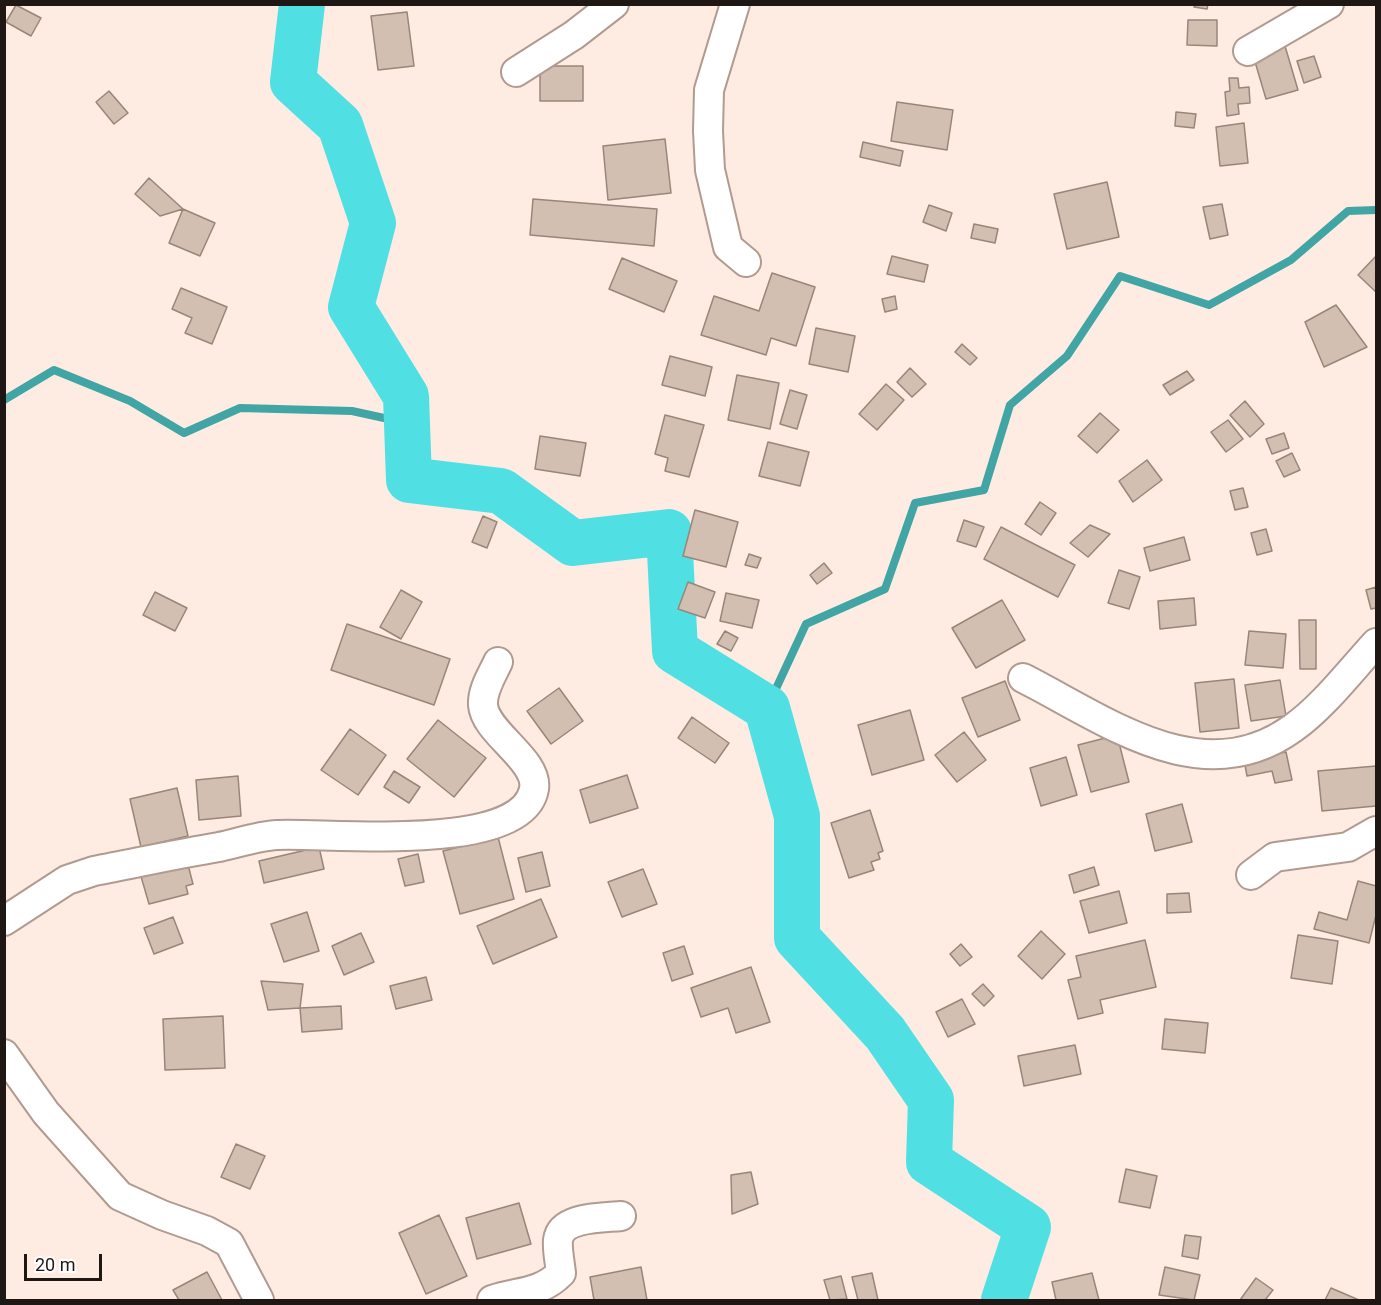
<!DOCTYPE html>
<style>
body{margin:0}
#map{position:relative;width:1381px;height:1305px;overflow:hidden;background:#feece2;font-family:Roboto,sans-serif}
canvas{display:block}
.frame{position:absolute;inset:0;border:6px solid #1e1713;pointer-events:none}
.scale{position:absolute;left:24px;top:1254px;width:78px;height:27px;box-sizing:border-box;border:3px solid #1e1713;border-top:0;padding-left:8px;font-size:18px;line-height:21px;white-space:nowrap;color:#1e1713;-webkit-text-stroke:4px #fff;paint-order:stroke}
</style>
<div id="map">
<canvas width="1381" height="1305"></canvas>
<div class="frame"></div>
<div class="scale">20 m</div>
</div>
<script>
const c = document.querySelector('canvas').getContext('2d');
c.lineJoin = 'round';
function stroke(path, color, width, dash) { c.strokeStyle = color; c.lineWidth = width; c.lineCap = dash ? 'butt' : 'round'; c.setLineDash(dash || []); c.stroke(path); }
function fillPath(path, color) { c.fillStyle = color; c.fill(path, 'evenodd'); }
const stream = new Path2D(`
 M 4,400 L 54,370 L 130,401 L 184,433 L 240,408 L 352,411 L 407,423
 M 767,708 L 806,624 L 885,589 L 915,503 L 984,490 L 1010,405 L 1067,356 L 1120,276 L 1209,305 L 1291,260 L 1348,211 L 1376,210`);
const river = new Path2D(`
 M 302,4 L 293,82 L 340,125 L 373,223 L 351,307 L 406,396 L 409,480 L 501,491 L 573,543 L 669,532 L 675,651 L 767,708 L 797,816 L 797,938 L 885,1033 L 931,1100 L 929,1162 L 1028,1227 L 1004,1300`);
const building = new Path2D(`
 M 1195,4 L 1208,4 L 1207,9 L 1194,7 Z
 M 16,5 L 41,18 L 31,36 L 6,22 Z
 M 407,12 L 414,66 L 378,70 L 371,16 Z
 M 1188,20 L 1217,20 L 1217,46 L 1187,45 Z
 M 1285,46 L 1298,90 L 1266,99 L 1253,55 Z
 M 1314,56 L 1321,77 L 1304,83 L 1297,61 Z
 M 540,66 L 583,66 L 583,101 L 540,101 Z
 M 1229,78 L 1238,78 L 1239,88 L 1249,87 L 1250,103 L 1238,104 L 1239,114 L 1227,116 L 1225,92 L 1230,91 Z
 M 109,91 L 128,113 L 114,124 L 96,102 Z
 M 897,102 L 953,110 L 947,150 L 891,141 Z
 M 1176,112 L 1196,114 L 1194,128 L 1175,126 Z
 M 1244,123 L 1248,163 L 1220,166 L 1216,127 Z
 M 665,139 L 671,193 L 608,200 L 603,146 Z
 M 863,142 L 903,151 L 900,166 L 860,157 Z
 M 149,178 L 183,209 L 160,216 L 135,194 Z
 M 1107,182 L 1119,237 L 1067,249 L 1054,194 Z
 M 533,199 L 657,209 L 654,246 L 530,235 Z
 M 1222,204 L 1228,235 L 1210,239 L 1203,207 Z
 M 929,205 L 952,213 L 946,231 L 923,222 Z
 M 183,209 L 215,223 L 200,256 L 169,243 Z
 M 974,224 L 998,229 L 995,243 L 971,238 Z
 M 892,256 L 928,265 L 924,282 L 887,274 Z
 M 1376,256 L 1376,292 L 1358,275 Z
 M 622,258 L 677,281 L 664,312 L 609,289 Z
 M 772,273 L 815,287 L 796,346 L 771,338 L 766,355 L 701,335 L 714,296 L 759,311 Z
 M 181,288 L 227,307 L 212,344 L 185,333 L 192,318 L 172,309 Z
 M 895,296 L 897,309 L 885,312 L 882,299 Z
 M 1336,305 L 1367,347 L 1324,367 L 1305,322 Z
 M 816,328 L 855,336 L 848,372 L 809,364 Z
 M 962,344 L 977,358 L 970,365 L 955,352 Z
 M 670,356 L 712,367 L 705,396 L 662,385 Z
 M 910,368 L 926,384 L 912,397 L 897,382 Z
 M 1187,371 L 1194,380 L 1170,395 L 1163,385 Z
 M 737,375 L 779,383 L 770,429 L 728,420 Z
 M 886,384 L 904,400 L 877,430 L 859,414 Z
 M 790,390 L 807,395 L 797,429 L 780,424 Z
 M 1245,401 L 1264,424 L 1250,437 L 1230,415 Z
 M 1100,413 L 1119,430 L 1097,453 L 1078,436 Z
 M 665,415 L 704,425 L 689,477 L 665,471 L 668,458 L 655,454 Z
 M 1228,420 L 1243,439 L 1226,452 L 1211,432 Z
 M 1284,433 L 1289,448 L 1272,454 L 1266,439 Z
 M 540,436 L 586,443 L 580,476 L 535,469 Z
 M 768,442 L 809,452 L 800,486 L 759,476 Z
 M 1292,453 L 1300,470 L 1284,477 L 1276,461 Z
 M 1147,460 L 1162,480 L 1133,502 L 1119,481 Z
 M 1243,488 L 1248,507 L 1235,510 L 1230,491 Z
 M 1040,502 L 1056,513 L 1041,535 L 1025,524 Z
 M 695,510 L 738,522 L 726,567 L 683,556 Z
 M 483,516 L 497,522 L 487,548 L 472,542 Z
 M 964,520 L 984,527 L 976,547 L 957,541 Z
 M 1090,525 L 1110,534 L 1088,557 L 1070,543 Z
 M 1001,527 L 1075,565 L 1058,597 L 984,559 Z
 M 1266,529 L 1272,551 L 1257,555 L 1251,533 Z
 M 1184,537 L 1190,560 L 1150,571 L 1144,548 Z
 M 749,554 L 761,558 L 757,568 L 745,565 Z
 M 824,563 L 832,573 L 817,584 L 810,575 Z
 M 1119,570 L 1140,577 L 1129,609 L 1108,603 Z
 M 688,582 L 715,592 L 705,618 L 678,609 Z
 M 1376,587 L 1376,608 L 1371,609 L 1366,590 Z
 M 401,590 L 422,602 L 401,639 L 380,627 Z
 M 155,592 L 187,608 L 175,631 L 143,615 Z
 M 726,593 L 759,600 L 752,628 L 720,621 Z
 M 1194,598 L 1196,625 L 1160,629 L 1158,601 Z
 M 1002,600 L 1025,640 L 976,668 L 952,628 Z
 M 1299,620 L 1316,620 L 1316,669 L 1300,669 Z
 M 347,624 L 450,659 L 434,705 L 331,670 Z
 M 725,631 L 738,638 L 731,651 L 717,644 Z
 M 1249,631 L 1286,634 L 1283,668 L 1245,665 Z
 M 1234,679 L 1239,728 L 1200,732 L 1195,683 Z
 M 1280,680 L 1286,716 L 1251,721 L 1245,685 Z
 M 1005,681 L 1020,720 L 978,737 L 962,698 Z
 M 559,688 L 583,721 L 551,744 L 527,711 Z
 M 910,710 L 924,760 L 872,775 L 858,725 Z
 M 692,717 L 729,743 L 715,763 L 678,738 Z
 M 438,720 L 486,758 L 454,797 L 407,759 Z
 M 350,729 L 386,755 L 358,795 L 321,770 Z
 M 964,732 L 986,760 L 957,782 L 935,755 Z
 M 1117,735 L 1129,782 L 1091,792 L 1078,745 Z
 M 1286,752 L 1292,780 L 1275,783 L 1272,771 L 1247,776 L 1244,760 Z
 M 1066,757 L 1077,795 L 1041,806 L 1030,768 Z
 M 1376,766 L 1376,806 L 1322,811 L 1318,771 Z
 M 394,771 L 420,787 L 409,803 L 384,787 Z
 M 627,775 L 638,808 L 590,823 L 580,790 Z
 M 238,776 L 241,816 L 199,820 L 196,780 Z
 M 177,788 L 188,836 L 141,847 L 130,799 Z
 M 1182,804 L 1192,842 L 1155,851 L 1146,814 Z
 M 870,810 L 883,851 L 878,853 L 880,859 L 871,862 L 874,870 L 849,878 L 831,823 Z
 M 498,837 L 514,899 L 460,914 L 443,851 Z
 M 319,847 L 324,869 L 264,883 L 259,861 Z
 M 542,852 L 550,886 L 526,892 L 518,858 Z
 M 418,854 L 424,882 L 405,886 L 398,859 Z
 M 187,861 L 193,884 L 186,886 L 188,894 L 149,904 L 140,873 Z
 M 1094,867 L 1099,885 L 1074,893 L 1069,875 Z
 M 643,869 L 657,904 L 622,917 L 608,882 Z
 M 1358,881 L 1376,886 L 1376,915 L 1369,943 L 1314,929 L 1319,912 L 1347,920 Z
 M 1119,891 L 1127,923 L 1089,933 L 1080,901 Z
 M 1189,893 L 1191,912 L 1167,913 L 1167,894 Z
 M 541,899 L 557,937 L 493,964 L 477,926 Z
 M 307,912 L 319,951 L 284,962 L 271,924 Z
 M 173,917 L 183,943 L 154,954 L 144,928 Z
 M 1041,931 L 1065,954 L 1042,979 L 1018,956 Z
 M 361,933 L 374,962 L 344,975 L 332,946 Z
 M 1298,935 L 1338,941 L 1332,984 L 1291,978 Z
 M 1145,940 L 1156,987 L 1100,1000 L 1103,1013 L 1078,1019 L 1068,980 L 1081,977 L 1076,956 Z
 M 961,944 L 972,957 L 960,966 L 950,954 Z
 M 684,946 L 693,974 L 672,981 L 663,953 Z
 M 751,967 L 770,1022 L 736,1033 L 728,1008 L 701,1017 L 691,988 Z
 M 426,977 L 432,1000 L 396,1009 L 390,986 Z
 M 261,981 L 303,984 L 300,1008 L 268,1010 Z
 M 983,984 L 994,996 L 984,1006 L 972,994 Z
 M 962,999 L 975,1024 L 948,1037 L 936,1012 Z
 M 341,1006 L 342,1029 L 302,1032 L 300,1008 Z
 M 223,1016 L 225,1068 L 165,1070 L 163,1019 Z
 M 1165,1019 L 1208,1023 L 1205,1053 L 1162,1049 Z
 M 1075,1045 L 1081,1074 L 1024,1086 L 1018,1056 Z
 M 236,1144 L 265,1156 L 250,1189 L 221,1177 Z
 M 1126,1169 L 1157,1176 L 1150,1208 L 1119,1202 Z
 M 751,1172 L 758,1204 L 732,1214 L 731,1175 Z
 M 519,1203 L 531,1244 L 477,1259 L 466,1218 Z
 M 439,1215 L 467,1276 L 426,1294 L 399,1233 Z
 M 1185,1235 L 1201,1237 L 1198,1259 L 1182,1256 Z
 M 641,1267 L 647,1300 L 594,1300 L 590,1277 Z
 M 1165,1267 L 1200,1275 L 1194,1300 L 1159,1295 Z
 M 207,1272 L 222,1300 L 179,1300 L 173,1290 Z
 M 872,1273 L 878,1300 L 858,1300 L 852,1277 Z
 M 1092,1273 L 1099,1300 L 1056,1300 L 1052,1282 Z
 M 841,1276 L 847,1299 L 830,1300 L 824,1280 Z
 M 1256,1278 L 1273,1290 L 1265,1300 L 1240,1300 Z
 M 1331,1288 L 1359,1300 L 1325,1300 Z`);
const minor = new Path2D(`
 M 735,4 L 709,90 L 708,131 L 710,170 L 728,247 L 746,262
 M 1248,51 L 1329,4
 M 516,72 L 574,35 L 614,4
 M 1023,678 C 1106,720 1202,794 1293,728 C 1323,707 1351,670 1376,643
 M 1251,875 L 1275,857 L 1348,847 L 1376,831
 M 4,921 L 67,880 L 94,871 C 136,863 177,854 219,847 C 238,843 258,836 277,835 C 326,832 522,855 534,789 C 539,760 485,733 483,705 C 482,690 492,675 498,662
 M 4,1054 L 46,1113 L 120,1196 L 162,1215 L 207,1231 L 229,1243 L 259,1300
 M 492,1300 C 519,1291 540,1294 561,1273 C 560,1263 557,1250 558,1240 C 561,1216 603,1218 621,1216`);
stroke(stream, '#41a4a5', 8);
stroke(river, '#50e0e4', 46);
fillPath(building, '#d3bfb2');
stroke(building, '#988679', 1.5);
stroke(minor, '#b09b91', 32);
stroke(minor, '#fff', 28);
</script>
